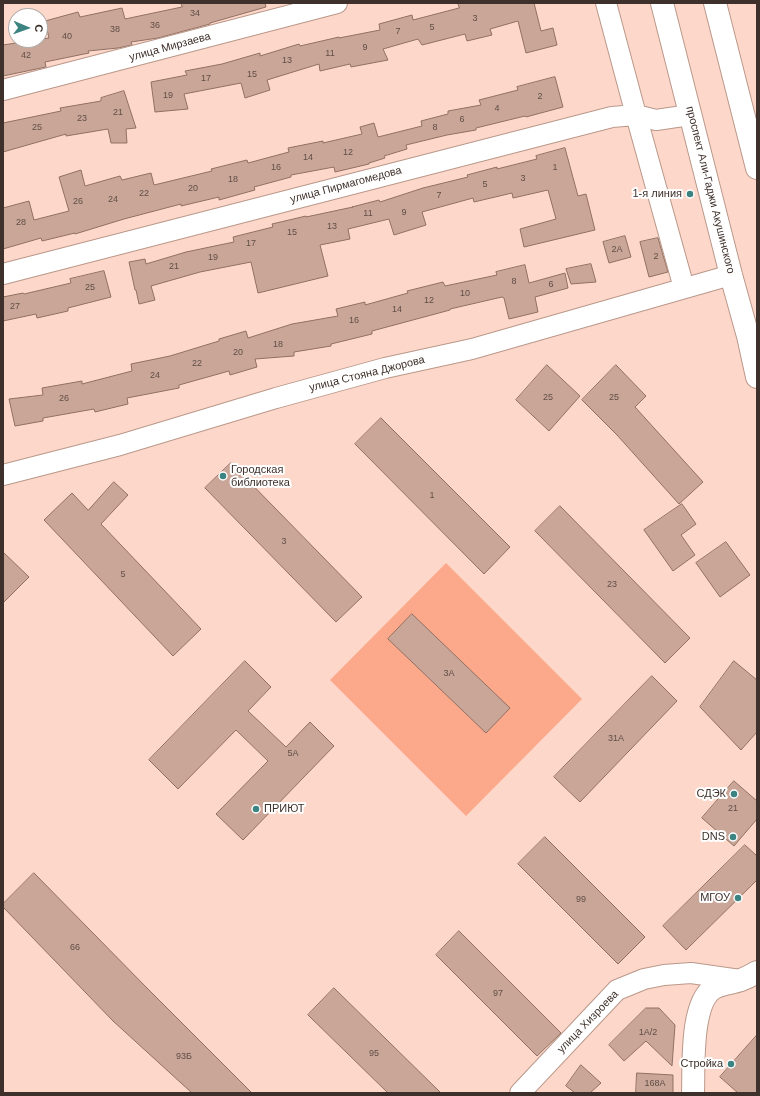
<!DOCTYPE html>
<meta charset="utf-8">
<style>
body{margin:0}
#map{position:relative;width:760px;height:1096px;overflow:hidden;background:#fdd8ca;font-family:Arial,sans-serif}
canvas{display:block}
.frame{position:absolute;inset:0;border:4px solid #3e302a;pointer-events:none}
.north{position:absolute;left:8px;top:8px;width:40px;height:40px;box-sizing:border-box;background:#fff;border:1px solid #b2acaa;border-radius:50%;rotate:92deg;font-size:11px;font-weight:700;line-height:16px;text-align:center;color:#3e302a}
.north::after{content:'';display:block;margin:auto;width:14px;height:18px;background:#3c8481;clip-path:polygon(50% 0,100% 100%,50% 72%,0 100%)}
</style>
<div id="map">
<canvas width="760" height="1096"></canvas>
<div class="frame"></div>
<div class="north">С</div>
</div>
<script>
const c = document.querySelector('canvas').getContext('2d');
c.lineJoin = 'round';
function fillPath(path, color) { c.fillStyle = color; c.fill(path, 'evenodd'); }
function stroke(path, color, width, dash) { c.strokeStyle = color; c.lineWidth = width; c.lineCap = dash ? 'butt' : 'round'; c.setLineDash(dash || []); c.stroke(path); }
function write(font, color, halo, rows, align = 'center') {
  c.font = font + ' Arial,sans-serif'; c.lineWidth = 4; c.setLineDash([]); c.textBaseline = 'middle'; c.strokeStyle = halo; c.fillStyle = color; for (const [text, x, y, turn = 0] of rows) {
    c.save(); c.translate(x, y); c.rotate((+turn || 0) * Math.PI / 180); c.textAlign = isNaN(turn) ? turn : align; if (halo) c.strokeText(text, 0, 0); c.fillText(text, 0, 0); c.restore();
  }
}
const green = new Path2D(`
 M 446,563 L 582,699 L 466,816 L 330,680 Z`);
const building = new Path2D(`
 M 181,3 L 265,3 L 266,7 L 210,23 L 210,24 L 158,38 L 131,42 L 132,45 L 118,48 L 88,51 L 89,53 L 45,62 L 46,67 L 3,76 L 3,45 L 49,38 L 45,21 L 78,12 L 80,17 L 122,8 L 125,19 L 182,7 Z
 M 458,3 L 534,3 L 541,31 L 553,28 L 557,45 L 526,53 L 518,21 L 490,29 L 492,35 L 467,41 L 465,34 L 422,45 L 418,39 L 383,49 L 388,60 L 351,67 L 350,64 L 320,71 L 319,64 L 267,80 L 270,90 L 245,98 L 241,83 L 184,94 L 188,109 L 155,112 L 151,82 L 187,75 L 185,71 L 222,64 L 260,53 L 260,56 L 299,44 L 300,46 L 339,37 L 339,38 L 380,30 L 379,24 L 412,15 L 413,20 L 459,8 Z
 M 555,77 L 563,107 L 526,117 L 525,116 L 476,128 L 476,130 L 447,135 L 406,145 L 407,149 L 384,156 L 385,158 L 369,163 L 369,164 L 335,172 L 334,167 L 291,175 L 291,177 L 254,187 L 255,190 L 219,200 L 219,197 L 181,206 L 181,204 L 124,219 L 75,234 L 75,233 L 42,241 L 41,238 L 3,249 L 3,208 L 29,201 L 34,220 L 69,211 L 59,177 L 81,170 L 85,186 L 120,176 L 122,180 L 151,173 L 154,185 L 212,171 L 211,169 L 247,160 L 248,163 L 289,152 L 288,148 L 323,141 L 323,143 L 362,134 L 360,127 L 374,123 L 378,137 L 422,126 L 421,121 L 448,114 L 448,111 L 481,105 L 479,100 L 518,90 L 517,87 Z
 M 124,91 L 136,128 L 126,129 L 127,143 L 111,143 L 108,129 L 66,136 L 66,134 L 3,152 L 3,123 L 61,111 L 60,108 L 101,101 L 101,98 Z
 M 565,148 L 578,196 L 586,194 L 595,230 L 524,247 L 520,229 L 556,219 L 548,190 L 513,198 L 512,193 L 474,202 L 473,198 L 422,212 L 426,225 L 394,235 L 389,219 L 348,229 L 350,239 L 320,245 L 328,276 L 258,293 L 251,262 L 200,272 L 151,286 L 155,300 L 139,304 L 136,290 L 135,290 L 129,262 L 145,259 L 146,264 L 186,252 L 234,242 L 233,237 L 273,227 L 272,224 L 306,216 L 306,217 L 353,207 L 352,207 L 379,200 L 380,202 L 423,188 L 468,177 L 467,175 L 497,167 L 497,169 L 537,159 L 536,156 Z
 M 625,236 L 631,257 L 609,263 L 603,242 Z
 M 658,238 L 668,272 L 649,277 L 640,242 Z
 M 591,264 L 596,282 L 571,284 L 566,269 Z
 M 525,265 L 529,283 L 565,273 L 568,288 L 535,297 L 538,312 L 509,319 L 504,298 L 502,297 L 450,309 L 450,310 L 372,331 L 372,334 L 331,344 L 331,346 L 294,352 L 294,356 L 255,359 L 257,367 L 230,375 L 229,371 L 179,385 L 179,388 L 127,398 L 128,404 L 95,412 L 94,409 L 43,418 L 43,421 L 15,426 L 9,399 L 43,395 L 42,388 L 82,381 L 82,384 L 132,371 L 131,364 L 170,356 L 219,341 L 219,339 L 246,331 L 248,338 L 292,324 L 338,316 L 336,309 L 365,302 L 365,305 L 408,293 L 407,291 L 443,282 L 445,286 L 497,275 L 496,272 Z
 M 104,271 L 111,297 L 68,308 L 68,311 L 37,318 L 36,314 L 3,321 L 3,297 L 23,293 L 24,294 L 71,283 L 70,279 Z
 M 547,365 L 580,396 L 549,431 L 516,400 Z
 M 616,365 L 646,396 L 635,407 L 703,482 L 679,504 L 617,435 L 582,400 Z
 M 381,418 L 510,547 L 484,574 L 355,444 Z
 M 231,463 L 362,597 L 336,622 L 205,488 Z
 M 114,482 L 128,495 L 101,524 L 201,629 L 173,656 L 44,520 L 72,493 L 88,510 Z
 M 682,504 L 696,524 L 681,535 L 695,555 L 673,571 L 644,530 Z
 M 560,506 L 690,638 L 665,663 L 535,531 Z
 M 726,542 L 750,575 L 720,597 L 696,563 Z
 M 3,552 L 29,577 L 3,603 Z
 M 412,614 L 510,708 L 486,733 L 388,639 Z
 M 245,661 L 271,687 L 248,711 L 286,747 L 310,722 L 334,746 L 243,840 L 216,814 L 268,761 L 236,730 L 178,789 L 149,760 Z
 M 734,661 L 757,680 L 757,732 L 741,750 L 700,707 Z
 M 652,676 L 677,701 L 580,802 L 554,777 Z
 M 734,781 L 757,801 L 757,819 L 734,846 L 702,818 Z
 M 545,837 L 645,937 L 618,964 L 518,864 Z
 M 745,845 L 757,856 L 757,880 L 686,950 L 663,926 Z
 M 34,873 L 147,988 L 252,1093 L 192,1093 L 113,1021 L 3,907 L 3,904 Z
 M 459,931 L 561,1033 L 537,1056 L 436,955 Z
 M 334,988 L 441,1093 L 388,1093 L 308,1015 Z
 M 646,1008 L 659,1008 L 675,1025 L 672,1066 L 646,1041 L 624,1061 L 609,1045 Z
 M 757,1035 L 757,1093 L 738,1093 L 720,1077 Z
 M 581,1065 L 601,1083 L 590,1093 L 575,1093 L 566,1086 Z
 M 637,1073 L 673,1075 L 673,1093 L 636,1093 Z`);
const minor = new Path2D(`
 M 606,3 L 636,115 L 684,288
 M 3,90 L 337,3
 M 3,274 L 612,117 L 636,115 L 656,120 L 690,115
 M 3,475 L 120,445 L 276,398 L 385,368 L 472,349 L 731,275
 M 520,1093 L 617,990 L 644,979 L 664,975 L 691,973 L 740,980`);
const secondary = new Path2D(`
 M 693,1093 C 694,1068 690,1002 714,988 C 720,984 733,983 741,980 C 746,978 752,975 757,972`);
const primary = new Path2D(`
 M 662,3 L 731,275 L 748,336 L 757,377
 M 715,3 L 757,168`);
const markers = [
 [690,194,4,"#3c8481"],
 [223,476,4,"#3c8481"],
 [734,794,4,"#3c8481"],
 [256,809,4,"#3c8481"],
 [733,837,4,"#3c8481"],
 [738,898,4,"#3c8481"],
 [731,1064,4,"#3c8481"]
];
const numberNames = [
 ["34",195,14],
 ["3",475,19],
 ["36",155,26],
 ["5",432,28],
 ["38",115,30],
 ["7",398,32],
 ["40",67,37],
 ["9",365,48],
 ["11",330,54],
 ["42",26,56],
 ["13",287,61],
 ["15",252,75],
 ["17",206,79],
 ["19",168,96],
 ["2",540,97],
 ["4",497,109],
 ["21",118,113],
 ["23",82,119],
 ["6",462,120],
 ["25",37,128],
 ["8",435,128],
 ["12",348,153],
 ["14",308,158],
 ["16",276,168],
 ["1",555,168],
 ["3",523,179],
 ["18",233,180],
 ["5",485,185],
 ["20",193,189],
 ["22",144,194],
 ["7",439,196],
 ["24",113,200],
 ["26",78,202],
 ["9",404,213],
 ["11",368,214],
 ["28",21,223],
 ["13",332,227],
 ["15",292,233],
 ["17",251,244],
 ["2А",617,250],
 ["2",656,257],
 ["19",213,258],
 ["21",174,267],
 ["8",514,282],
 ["6",551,285],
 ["25",90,288],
 ["10",465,294],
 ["12",429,301],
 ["27",15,307],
 ["14",397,310],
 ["16",354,321],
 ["18",278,345],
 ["20",238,353],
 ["22",197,364],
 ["24",155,376],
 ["25",548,398],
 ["25",614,398],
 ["26",64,399],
 ["1",432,496],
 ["3",284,542],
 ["5",123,575],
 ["23",612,585],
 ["3А",449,674],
 ["31А",616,739],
 ["5А",293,754],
 ["21",733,809],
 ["99",581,900],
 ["66",75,948],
 ["97",498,994],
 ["1А/2",648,1033],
 ["95",374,1054],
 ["93Б",184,1057],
 ["168А",655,1084]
];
const streetNames = [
 ["улица Мирзаева",170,47,-15],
 ["улица Пирмагомедова",346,185,-15],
 ["проспект Али-Гаджи Акушинского",710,190,76],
 ["улица Стояна Джорова",367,374,-14],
 ["улица Хизроева",588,1022,-46]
];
const poiNames = [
 ["1-я линия",682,194],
 ["Городская",231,470,"left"],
 ["библиотека",231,483,"left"],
 ["СДЭК",726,794],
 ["ПРИЮТ",264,809,"left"],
 ["DNS",725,837],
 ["МГОУ",730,898],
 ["Стройка",723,1064]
];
fillPath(green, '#fba98a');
fillPath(building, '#c9a698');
stroke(building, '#907063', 1);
stroke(minor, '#ba988a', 22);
stroke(secondary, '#ba988a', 24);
stroke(primary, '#ba988a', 24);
stroke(minor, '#fff', 20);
stroke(secondary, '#fff', 22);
stroke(primary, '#fff', 22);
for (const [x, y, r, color] of markers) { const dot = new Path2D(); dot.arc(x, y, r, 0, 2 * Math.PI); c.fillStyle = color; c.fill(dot); stroke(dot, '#fff', 1.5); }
write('9px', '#614e46', null, numberNames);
write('11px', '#3e302a', '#fff', streetNames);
write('11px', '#3e302a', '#fff', poiNames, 'right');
</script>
